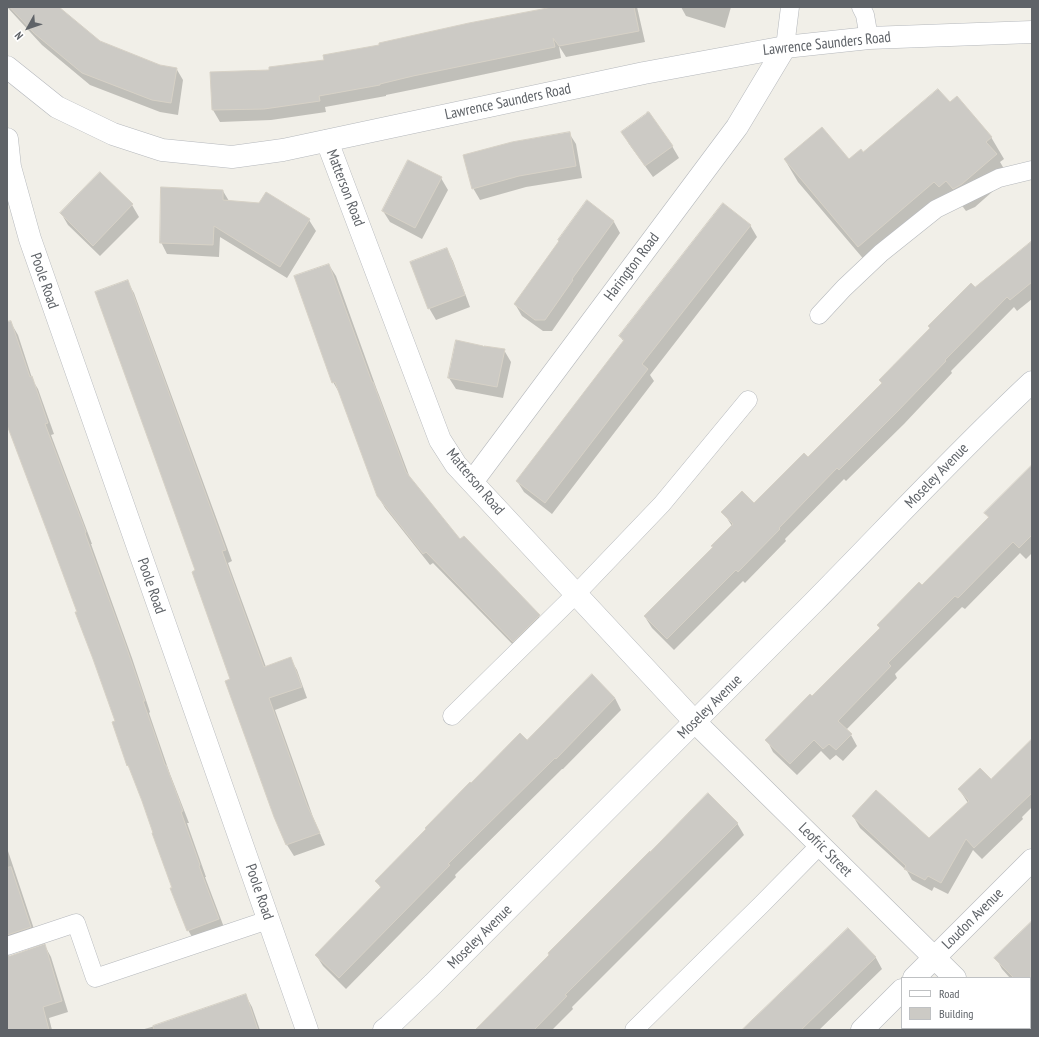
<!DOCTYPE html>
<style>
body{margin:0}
#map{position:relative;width:1039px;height:1037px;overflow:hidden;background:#f1efe8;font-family:"PT Sans Narrow",sans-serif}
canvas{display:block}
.frame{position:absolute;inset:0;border:8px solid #5f6368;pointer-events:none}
.legend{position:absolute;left:901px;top:977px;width:130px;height:52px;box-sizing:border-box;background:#fff;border:1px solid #bfc1c3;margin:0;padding:5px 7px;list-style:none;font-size:12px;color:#5f6368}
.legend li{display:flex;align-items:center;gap:8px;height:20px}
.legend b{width:20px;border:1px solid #bfc1c3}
.north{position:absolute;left:8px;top:8px;width:40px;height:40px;-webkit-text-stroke:3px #fff;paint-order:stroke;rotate:230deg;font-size:11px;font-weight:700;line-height:16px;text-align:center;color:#5f6368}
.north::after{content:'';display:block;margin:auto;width:14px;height:18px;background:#5f6368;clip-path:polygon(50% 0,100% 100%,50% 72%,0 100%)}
</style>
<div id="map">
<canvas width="1039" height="1037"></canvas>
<div class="frame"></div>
<ul class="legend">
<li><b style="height:5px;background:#fff"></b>Road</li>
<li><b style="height:11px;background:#cccac5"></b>Building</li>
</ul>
<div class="north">N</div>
</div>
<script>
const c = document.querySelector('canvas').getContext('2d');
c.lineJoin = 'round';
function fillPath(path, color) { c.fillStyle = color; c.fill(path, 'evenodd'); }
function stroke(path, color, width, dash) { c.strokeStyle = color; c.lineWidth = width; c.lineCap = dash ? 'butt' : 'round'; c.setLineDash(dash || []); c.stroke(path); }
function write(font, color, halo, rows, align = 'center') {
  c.font = font + ' "PT Sans Narrow",sans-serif'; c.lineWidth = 4; c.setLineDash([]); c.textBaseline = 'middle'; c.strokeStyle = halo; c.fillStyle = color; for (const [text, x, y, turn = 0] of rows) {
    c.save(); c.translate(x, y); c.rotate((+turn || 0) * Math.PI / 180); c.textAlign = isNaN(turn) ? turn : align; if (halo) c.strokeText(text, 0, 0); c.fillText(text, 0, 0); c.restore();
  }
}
const shadow = new Path2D(`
 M 7,7 L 58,7 L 99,42 L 160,66 L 176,68 L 183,80 L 178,115 L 160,112 L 90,85 L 42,45 Z
 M 559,7 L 637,7 L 645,42 L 566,57 L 559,46 L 561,58 L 420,88 L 386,95 L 386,96 L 325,107 L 326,112 L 271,120 L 220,122 L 213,110 L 270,71 L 325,61 L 381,45 Z
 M 681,7 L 731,7 L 725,28 L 686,16 Z
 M 950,104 L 991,137 L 1004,159 L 1000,162 L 1009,177 L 975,207 L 966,211 L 960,203 L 948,204 L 872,269 L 798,182 L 785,160 L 849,161 Z
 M 647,111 L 672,146 L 679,158 L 653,177 L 629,144 L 623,133 L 646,116 Z
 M 569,133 L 576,144 L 582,178 L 526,187 L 480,200 L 473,188 Z
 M 409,161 L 441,178 L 448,190 L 422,239 L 390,222 L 383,211 Z
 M 100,173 L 132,205 L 139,217 L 100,256 L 68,225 L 61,213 Z
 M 223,191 L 229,201 L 309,220 L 316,231 L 287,278 L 220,237 L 219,257 L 167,254 L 161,242 Z
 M 587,202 L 614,222 L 620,233 L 552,331 L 543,331 L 522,316 L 515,304 Z
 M 750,225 L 757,237 L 650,375 L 654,381 L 552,514 L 524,492 L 517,481 L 624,342 L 620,336 Z
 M 1032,242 L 1032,299 L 1017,311 L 1014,307 L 951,371 L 952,373 L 904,424 L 846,481 L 844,479 L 785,539 L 786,541 L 745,583 L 743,581 L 674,650 L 652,628 L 645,617 L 714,548 L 732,526 L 723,512 L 754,504 L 808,459 L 882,384 L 880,380 L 975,289 Z
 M 447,249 L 453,261 L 470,307 L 436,320 L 429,308 Z
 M 329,265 L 336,276 L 377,390 L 379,395 L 410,478 L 460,541 L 539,616 L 546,627 L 520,652 L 433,563 L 430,565 L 385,508 L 378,496 L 340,394 L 333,382 Z
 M 127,281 L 134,293 L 232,561 L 228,563 L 266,667 L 290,658 L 297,670 L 307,698 L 275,710 L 313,817 L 325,845 L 294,856 L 287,845 L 275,816 L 232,679 L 196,571 Z
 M 7,317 L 9,324 L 11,323 L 18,335 L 33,381 L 38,389 L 54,434 L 51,435 L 92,544 L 91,544 L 132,658 L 150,712 L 149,713 L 160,745 L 170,774 L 189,823 L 187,823 L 206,877 L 205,877 L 225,930 L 195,942 L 188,930 L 155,833 L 132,772 L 128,765 L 116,721 L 7,409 Z
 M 484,349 L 504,350 L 511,362 L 503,398 L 456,389 L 449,378 Z
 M 1032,470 L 1032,553 L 1026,559 L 1020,553 L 965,609 L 962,607 L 895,674 L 897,678 L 846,730 L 851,735 L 857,746 L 843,761 L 836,755 L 830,760 L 821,751 L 797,775 L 773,752 L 767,740 L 813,697 L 880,629 L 878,625 L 922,586 L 989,519 L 986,513 Z
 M 592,676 L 615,698 L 621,710 L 563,769 L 562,769 L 455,875 L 456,877 L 346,989 L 323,966 L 316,955 L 381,889 L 377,881 L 471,784 L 527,741 Z
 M 1032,740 L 1032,807 L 1022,817 L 1023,819 L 982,859 L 973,850 L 948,894 L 934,887 L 932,891 L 912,880 L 907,871 L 860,828 L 853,816 L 929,840 L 968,803 L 959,789 L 991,780 Z
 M 737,823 L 744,835 L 572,1007 L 573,1009 L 552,1030 L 476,1030 Z
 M 7,848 L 37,938 L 7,950 Z
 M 1032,922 L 1032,993 L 1030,995 L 1030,978 L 1010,978 L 1002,969 L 996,958 Z
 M 848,930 L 876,958 L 882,969 L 819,1030 L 744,1030 Z
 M 45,946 L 51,957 L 68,1012 L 49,1018 L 52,1030 L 10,1030 L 7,1001 L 7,957 Z
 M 246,996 L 252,1007 L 260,1030 L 141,1030 L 193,1015 Z
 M 924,1028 L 968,1028 L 970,1030 L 922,1030 Z`);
const building = new Path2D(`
 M 10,7 L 59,7 L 100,41 L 160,65 L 177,68 L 171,103 L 152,100 L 82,73 L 35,34 Z
 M 553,7 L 634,7 L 639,31 L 559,46 L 553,38 L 555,47 L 413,76 L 380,84 L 380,85 L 319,96 L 320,101 L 264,109 L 212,110 L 210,72 L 269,70 L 269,67 L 324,60 L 323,55 L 379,45 L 379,43 L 469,23 Z
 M 938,89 L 950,102 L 957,96 L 992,137 L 986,142 L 997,154 L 962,184 L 953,189 L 946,181 L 939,187 L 934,182 L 858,247 L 784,159 L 822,127 L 849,159 L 861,149 L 863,152 Z
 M 649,112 L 673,146 L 645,166 L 621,132 Z
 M 570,132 L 576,166 L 519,176 L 472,189 L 463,155 L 512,142 Z
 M 408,160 L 442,177 L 415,228 L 382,211 Z
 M 100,172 L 133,204 L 93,246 L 60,213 Z
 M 161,187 L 223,190 L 223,200 L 259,203 L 266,192 L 310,219 L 280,267 L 214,226 L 213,245 L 160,243 Z
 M 587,200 L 614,221 L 572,279 L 573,280 L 545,320 L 535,320 L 514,304 L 559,241 L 558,240 Z
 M 723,203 L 751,225 L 642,364 L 648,369 L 545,503 L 516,481 L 624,340 L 619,336 Z
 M 1032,241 L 1032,282 L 1010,300 L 1007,297 L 945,360 L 946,361 L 897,412 L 839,470 L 837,468 L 779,528 L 780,529 L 738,572 L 736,570 L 667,639 L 644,616 L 713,547 L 711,546 L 733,524 L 721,512 L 742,491 L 754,503 L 804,453 L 808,457 L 882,383 L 879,380 L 930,328 L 928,326 L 971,283 L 975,287 Z
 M 447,248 L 465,295 L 428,309 L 410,262 Z
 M 329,264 L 372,382 L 373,382 L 406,472 L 460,539 L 464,536 L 540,615 L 513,642 L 426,552 L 423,554 L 377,496 L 335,382 L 332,383 L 294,276 Z
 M 128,280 L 226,550 L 222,551 L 264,667 L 291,657 L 302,687 L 269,698 L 307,805 L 320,833 L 286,845 L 274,817 L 225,681 L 230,679 L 192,572 L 195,570 L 155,458 L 95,292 Z
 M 11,321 L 30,377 L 32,376 L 48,423 L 45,424 L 86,532 L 85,533 L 126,646 L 145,701 L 143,701 L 154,732 L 165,765 L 166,765 L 183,811 L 181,812 L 200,865 L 199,866 L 219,919 L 187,931 L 170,888 L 172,888 L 152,833 L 153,833 L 142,801 L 128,765 L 127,766 L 112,722 L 115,721 L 93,659 L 75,612 L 77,612 L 47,531 L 7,425 L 7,322 Z
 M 456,340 L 483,346 L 484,347 L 484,346 L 505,349 L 497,387 L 448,378 Z
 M 1032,465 L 1032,535 L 1019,548 L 1013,542 L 958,598 L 955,596 L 888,663 L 891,666 L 838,721 L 852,734 L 836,750 L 829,744 L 823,749 L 814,740 L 790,764 L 765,740 L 810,694 L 812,696 L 880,628 L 877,625 L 919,582 L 922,585 L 989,517 L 984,513 Z
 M 592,674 L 615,698 L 556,759 L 555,758 L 477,835 L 448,864 L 450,865 L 339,978 L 315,955 L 381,887 L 375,881 L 426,829 L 425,828 L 470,782 L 471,783 L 520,733 L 527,740 Z
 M 1032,739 L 1032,793 L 974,848 L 966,839 L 941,883 L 928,876 L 925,880 L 904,869 L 906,866 L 852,816 L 876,790 L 929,838 L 969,801 L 958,789 L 980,768 L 991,779 Z
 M 708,793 L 738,823 L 565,995 L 567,996 L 534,1030 L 475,1030 L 549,955 L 548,953 L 650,851 L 650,852 Z
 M 11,867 L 31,927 L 7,935 L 7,868 Z
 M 1032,921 L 1032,978 L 1014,978 L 994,958 Z
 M 848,928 L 876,957 L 839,993 L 801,1030 L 742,1030 Z
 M 45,944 L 62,1001 L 43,1007 L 49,1030 L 7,1030 L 7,956 L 10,956 Z
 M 246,994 L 258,1030 L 154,1030 L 153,1026 Z`);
const service = new Path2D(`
 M 861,7 L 865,15 L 869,38
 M 785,47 L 790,7
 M 819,315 L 844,288 L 881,253 L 936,209 L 999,178 L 1032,170
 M 452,716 L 576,594 L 662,504 L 748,400
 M 7,946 L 76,923 L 95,978 L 268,920
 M 634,1030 L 762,904 L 820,845`);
const minor = new Path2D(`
 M 7,139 L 10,167 L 30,239 L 307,1030
 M 327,141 L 440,440 L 456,465 L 695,722 L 955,978
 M 472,482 L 737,127 L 785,47
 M 914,978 L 1032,860
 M 1007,1028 L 1009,1030
 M 862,1030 L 902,990`);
const tertiary = new Path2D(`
 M 7,67 L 57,107 L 113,134 L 162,150 L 232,157 L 283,150 L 644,73 L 785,47 L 869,38 L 1032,32`);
const secondary = new Path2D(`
 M 384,1030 L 389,1026 L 433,984 C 560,857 687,730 813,603 C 886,529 956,453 1032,382`);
const streetNames = [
 ["Lawrence Saunders Road",827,44,-6],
 ["Lawrence Saunders Road",508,102,-12],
 ["Matterson Road",345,188,69],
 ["Harington Road",632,267,-53],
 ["Poole Road",44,281,71],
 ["Moseley Avenue",937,476,-46],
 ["Matterson Road",475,482,50],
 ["Poole Road",151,586,71],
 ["Moseley Avenue",710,707,-45],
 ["Leofric Street",825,850,45],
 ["Poole Road",259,892,71],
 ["Loudon Avenue",973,919,-45],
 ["Moseley Avenue",480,937,-45]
];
fillPath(shadow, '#0003');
fillPath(building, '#cccac5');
stroke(building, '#d6d1c6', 1);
stroke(service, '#b5b8bc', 19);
stroke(minor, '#b5b8bc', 23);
stroke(tertiary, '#b5b8bc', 23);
stroke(secondary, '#b6babf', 23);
stroke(service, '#fff', 18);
stroke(minor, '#fff', 22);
stroke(tertiary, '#fff', 22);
stroke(secondary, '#fff', 22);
write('15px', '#5f6368', '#fff', streetNames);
</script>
